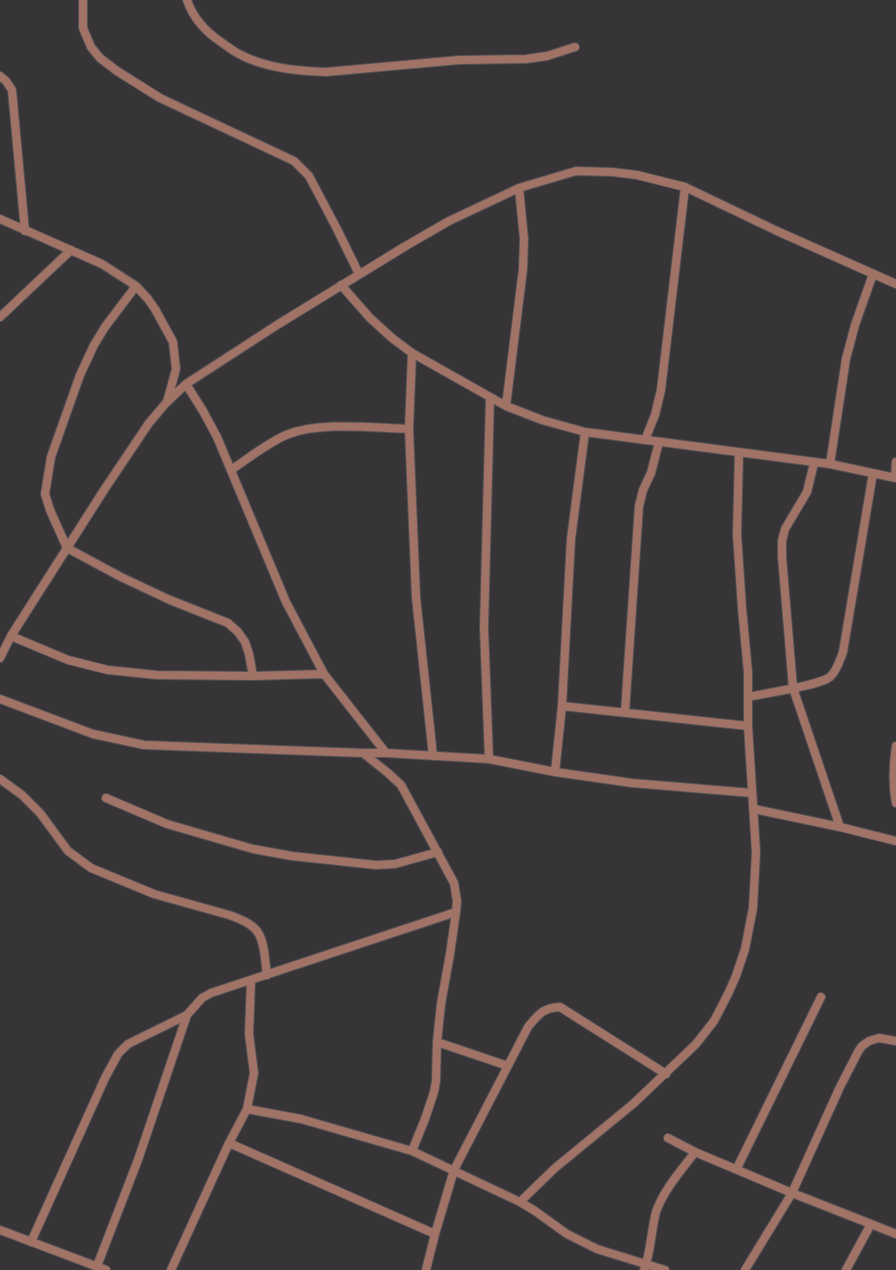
<!DOCTYPE html>
<style>
body{margin:0}
canvas{display:block;background:#373437}
</style>
<canvas width="896" height="1270"></canvas>
<script>
const c = document.querySelector('canvas').getContext('2d');
c.lineJoin = 'round';
function stroke(path, color, width, dash) { c.strokeStyle = color; c.lineWidth = width; c.lineCap = dash ? 'butt' : 'round'; c.setLineDash(dash || []); c.stroke(path); }
const street = new Path2D(`
 M 83,0 L 83,28 L 91,47 L 100,58 L 117,71 L 160,98 L 294,161 L 309,176 L 337,229 L 359,274
 M 187,0 C 193,18 206,32 221,42 C 227,46 233,51 239,54 C 265,68 297,71 326,72 L 459,60 L 526,59 L 547,56 L 575,47
 M 0,76 L 6,81 L 12,90 L 25,231
 M 0,219 L 102,264 L 136,286 L 148,299 L 155,309 L 173,342 L 176,369 L 167,402
 M 341,285 L 370,318 L 392,338 L 412,353 L 506,406 L 542,420 L 585,432 L 830,464 L 896,478
 M 136,286 L 105,327 L 94,345 L 80,375 L 51,457 L 45,494 L 50,510 L 67,548 L 121,577 L 170,600 L 228,623 L 238,632 L 245,642 L 249,654 L 253,676
 M 0,317 L 71,250
 M 412,353 L 409,429 L 416,597 L 433,756
 M 186,384 L 203,411 L 217,437 L 286,602 L 324,674 L 386,753
 M 506,406 L 523,269 L 524,239 L 519,188
 M 645,440 L 655,415 L 661,390 L 685,187
 M 814,463 L 807,492 L 785,529 L 782,541 L 782,557 L 793,688 L 840,827
 M 830,464 L 846,359 L 855,325 L 873,274
 M 231,470 C 249,458 266,444 286,435 C 320,421 372,428 409,429
 M 895,478 L 896,462
 M 11,636 L 68,660 L 108,670 L 157,675 L 253,676 L 324,674
 M 0,658 L 11,636 L 104,490 L 149,423 L 166,403 L 186,384 L 277,325 L 404,247 L 449,221 L 519,188 L 576,171 L 612,172 L 637,175 L 685,187 L 777,231 L 896,284
 M 748,697 C 766,693 818,686 830,677 C 837,671 840,660 843,652 L 873,473
 M 0,699 L 93,734 L 144,745 L 363,753 L 386,753 L 489,759 L 555,772 L 632,783 L 752,793
 M 562,706 L 748,726
 M 625,712 L 639,506 L 643,490 L 651,473 L 659,442
 M 896,746 C 893,766 892,783 896,803
 M 363,753 L 388,773 L 401,785 L 454,883 L 457,901 L 456,912 L 450,954 L 441,1004 L 437,1042 L 436,1081 L 434,1092 L 425,1119 L 412,1151
 M 489,759 L 484,628 L 490,398
 M 555,772 L 562,706 L 571,539 L 585,432
 M 0,779 L 22,795 L 40,813 L 68,851 L 91,868 L 154,894 L 229,915 C 238,918 251,923 257,931 C 265,942 265,962 267,975
 M 106,798 L 167,824 L 253,849 L 292,856 L 376,865 L 395,864 L 438,852
 M 754,809 L 840,827 L 896,841
 M 437,1042 L 508,1066
 M 247,1109 L 301,1119 L 412,1151 L 520,1202 L 535,1211 L 567,1234 L 597,1249 L 665,1270
 M 668,1138 L 695,1152 L 792,1193 L 871,1224 L 846,1270
 M 229,1143 L 435,1234
 M 737,1168 L 821,997
 M 520,1202 L 555,1168 L 633,1104 L 696,1044 L 714,1021 L 728,994 L 736,976 L 745,949 L 753,908 L 756,852 L 748,726 L 748,672 L 742,608 L 737,534 L 739,453
 M 871,1224 L 896,1234
 M 0,1230 L 106,1270
 M 31,1242 L 105,1078 L 118,1054 L 128,1044 L 187,1015
 M 97,1266 L 138,1160 L 187,1015 L 202,998 L 211,993 L 456,912
 M 171,1270 L 229,1143 L 247,1109 L 254,1073 L 249,1034 L 251,980
 M 426,1270 L 435,1234 L 454,1170 L 528,1027 C 538,1015 542,1008 560,1007 L 666,1074
 M 644,1270 C 651,1252 651,1231 656,1212 C 664,1189 681,1171 695,1152
 M 745,1270 L 792,1193 L 840,1087 L 858,1052 L 862,1046 L 869,1041 L 879,1038 L 896,1041`);
stroke(street, '#545154', 10);
stroke(street, '#a17367', 8);
</script>
